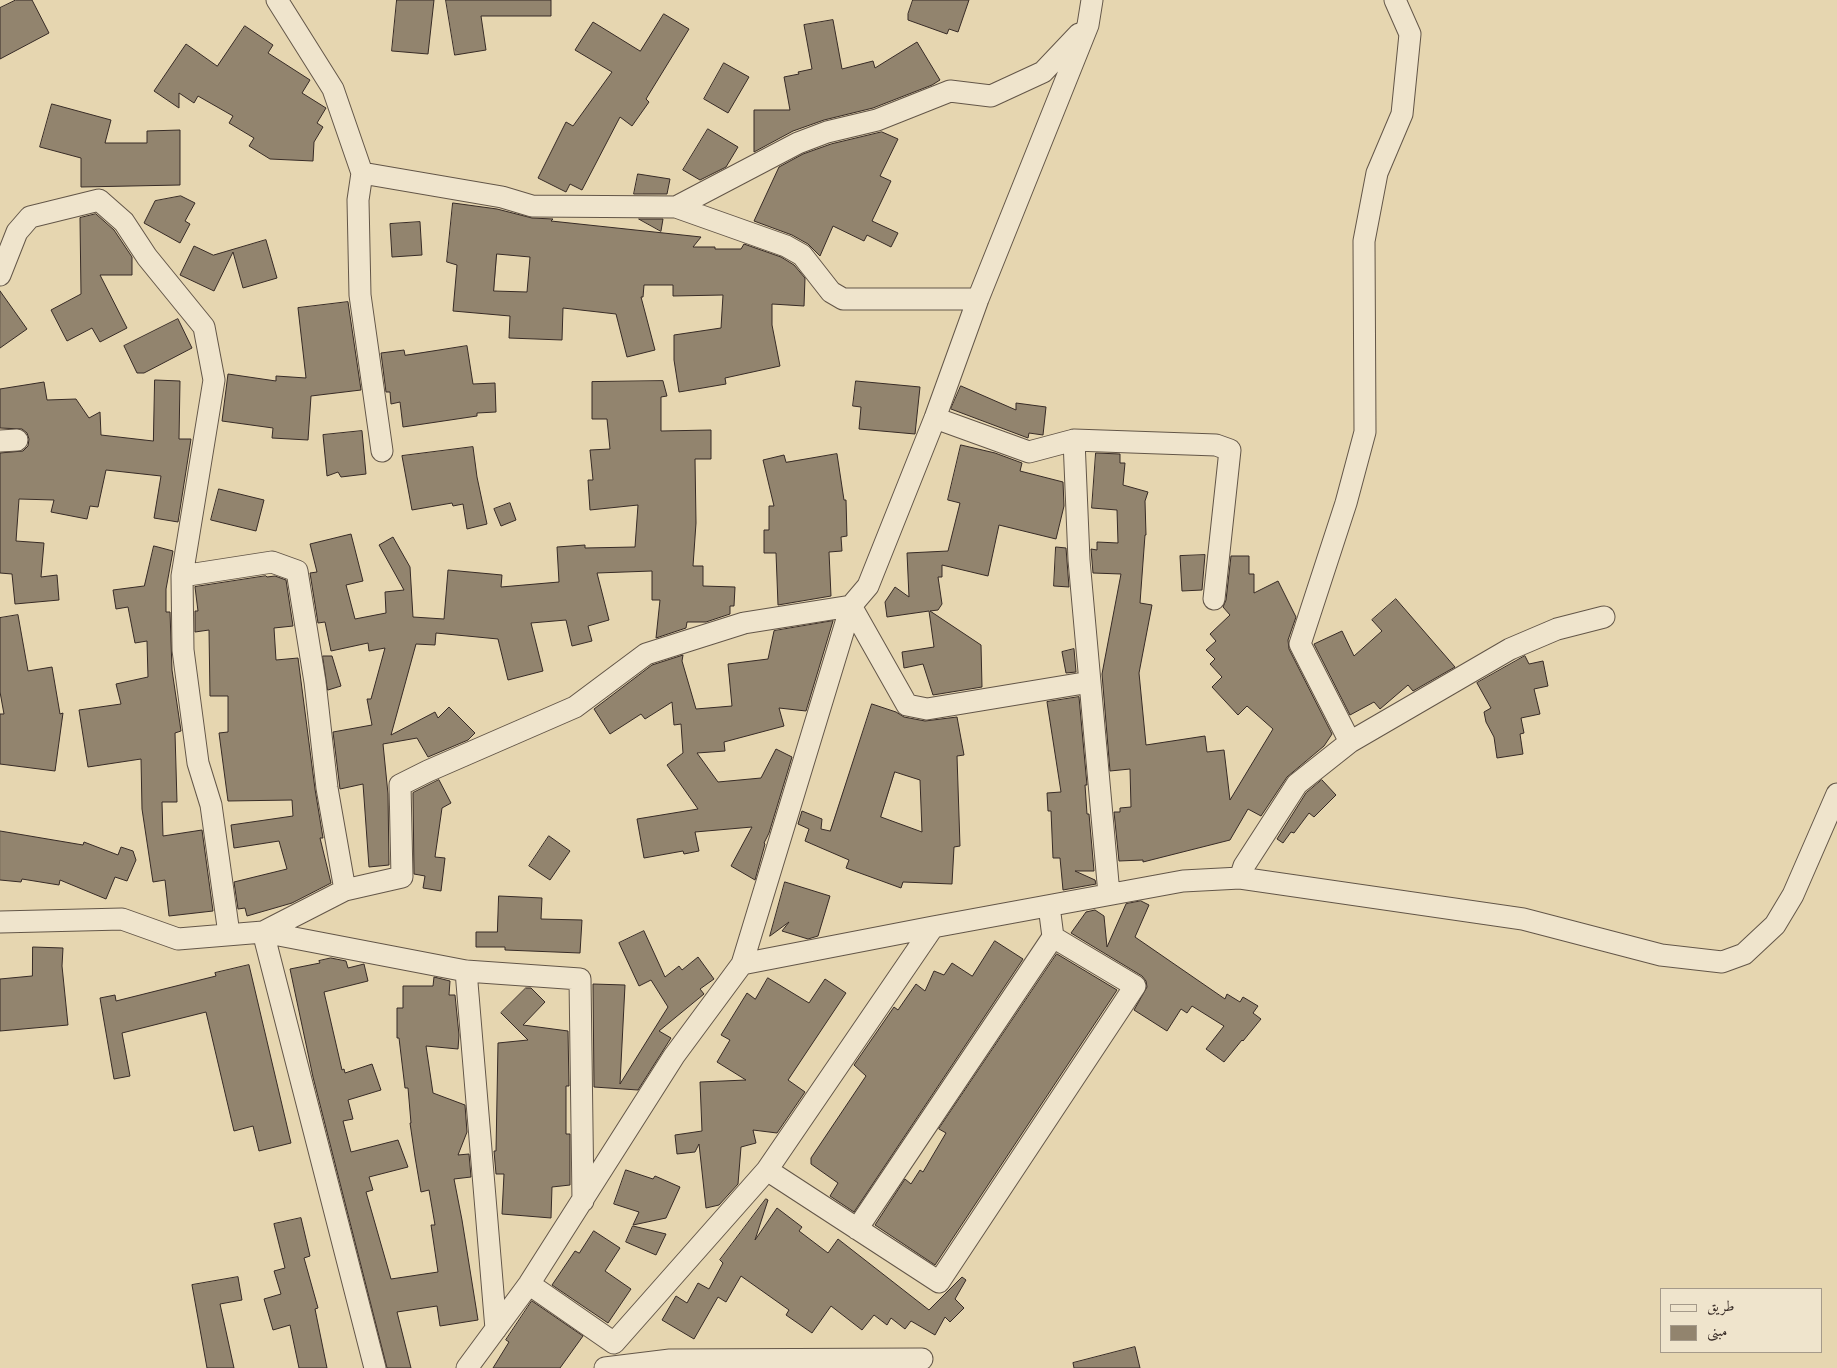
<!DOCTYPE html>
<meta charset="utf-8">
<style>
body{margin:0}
#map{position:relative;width:1837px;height:1368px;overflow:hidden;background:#e6d6b0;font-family:"EB Garamond",Amiri,serif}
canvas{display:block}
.legend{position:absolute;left:1660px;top:1288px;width:162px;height:65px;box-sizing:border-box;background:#efe4cc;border:1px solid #a59a8a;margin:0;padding:6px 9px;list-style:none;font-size:15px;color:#372b26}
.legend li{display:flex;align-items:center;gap:10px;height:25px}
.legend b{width:25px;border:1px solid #a59a8a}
</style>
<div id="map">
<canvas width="1837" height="1368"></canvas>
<ul class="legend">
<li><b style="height:6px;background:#efe4cc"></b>طريق</li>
<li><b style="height:14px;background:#92846e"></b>مبنى</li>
</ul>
</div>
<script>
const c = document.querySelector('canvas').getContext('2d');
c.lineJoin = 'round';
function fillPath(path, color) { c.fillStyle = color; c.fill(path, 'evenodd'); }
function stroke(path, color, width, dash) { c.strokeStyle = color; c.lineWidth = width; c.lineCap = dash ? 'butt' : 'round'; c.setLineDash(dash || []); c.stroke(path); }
const building = new Path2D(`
 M 16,0 L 32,0 L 49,33 L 0,59 L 0,8 Z
 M 397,0 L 434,0 L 428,54 L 392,51 Z
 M 446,0 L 551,0 L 551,16 L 481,16 L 486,50 L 455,55 Z
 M 913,0 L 969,0 L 958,32 L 949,29 L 947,34 L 908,20 L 908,14 Z
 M 664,14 L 689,29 L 646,99 L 649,102 L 632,126 L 620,117 L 582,190 L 570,184 L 566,192 L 538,178 L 566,122 L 573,126 L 612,72 L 575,50 L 593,22 L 640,51 Z
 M 833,20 L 842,69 L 873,61 L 875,68 L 917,42 L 940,80 L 932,85 L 873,108 L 824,120 L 793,131 L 754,152 L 754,110 L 790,110 L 784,77 L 799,74 L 798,72 L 812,69 L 804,25 Z
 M 245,26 L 273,45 L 268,53 L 310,80 L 302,93 L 326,108 L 317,123 L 323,127 L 314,142 L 313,161 L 270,159 L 249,146 L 254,138 L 229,123 L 233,116 L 198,96 L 194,103 L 179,93 L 179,108 L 154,91 L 186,44 L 217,66 Z
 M 724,63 L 749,77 L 728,113 L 704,99 Z
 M 52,104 L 111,120 L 105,143 L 147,143 L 147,131 L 180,130 L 180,185 L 81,187 L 81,158 L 40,147 Z
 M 708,129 L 738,147 L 726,167 L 700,180 L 683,170 Z
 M 882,132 L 898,139 L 880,176 L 891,181 L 872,221 L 898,233 L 891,247 L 867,235 L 864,241 L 833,226 L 820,256 L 808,244 L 792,235 L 754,221 L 779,167 L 803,154 L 831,144 Z
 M 638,174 L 670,179 L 667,194 L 634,194 Z
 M 181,196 L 195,203 L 185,221 L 190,224 L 180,243 L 144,223 L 155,201 Z
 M 453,203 L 497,209 L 532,218 L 553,219 L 551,221 L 701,237 L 693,247 L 715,247 L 715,249 L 741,249 L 744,244 L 781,257 L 794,265 L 805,278 L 804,306 L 772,304 L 772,325 L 780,366 L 725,378 L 726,384 L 679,392 L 674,360 L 674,335 L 721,328 L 723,295 L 673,296 L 673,285 L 644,285 L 643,297 L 641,297 L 655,350 L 627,357 L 616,314 L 563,308 L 562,340 L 509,338 L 510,316 L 453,311 L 457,265 L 447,262 ZM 497,254 L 530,257 L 527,292 L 494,291 Z
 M 96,214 L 114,230 L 132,257 L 132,275 L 100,275 L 127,328 L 100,342 L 92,328 L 67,341 L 51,310 L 81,294 L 80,218 Z
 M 639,219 L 663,219 L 661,231 Z
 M 420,222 L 422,255 L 392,257 L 390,224 Z
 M 266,240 L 277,278 L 243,288 L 233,252 L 214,291 L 180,275 L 194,246 L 213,255 Z
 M 0,291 L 27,329 L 0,348 Z
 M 348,302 L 361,390 L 311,396 L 308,440 L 272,438 L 273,428 L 222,421 L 228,374 L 276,381 L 276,376 L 306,378 L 298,308 Z
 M 178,319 L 192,348 L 144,373 L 137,373 L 124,346 Z
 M 467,346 L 473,384 L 495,383 L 496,412 L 477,413 L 477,416 L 403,427 L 400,402 L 391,404 L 390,392 L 386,392 L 381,353 L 404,350 L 405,355 Z
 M 155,380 L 180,381 L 179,439 L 191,439 L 178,522 L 154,518 L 161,476 L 106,470 L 98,507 L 90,506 L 87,519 L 51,512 L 54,500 L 19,499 L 16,541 L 44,543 L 41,577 L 57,575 L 59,600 L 15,604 L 12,574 L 0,573 L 0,453 L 23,451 L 28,446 L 29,439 L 27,433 L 22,429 L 0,428 L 0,389 L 44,382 L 47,400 L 76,399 L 89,418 L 100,412 L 101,435 L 153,441 Z
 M 663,381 L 667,396 L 661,397 L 661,431 L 711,430 L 711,459 L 695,459 L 696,523 L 693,566 L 703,566 L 703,586 L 735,587 L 734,606 L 730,606 L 730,614 L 706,622 L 687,622 L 686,628 L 656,638 L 660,600 L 652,600 L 652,571 L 597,573 L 609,620 L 588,626 L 592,641 L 572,646 L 566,620 L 531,623 L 543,671 L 508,680 L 498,639 L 436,633 L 435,645 L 416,644 L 391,735 L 435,712 L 438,718 L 449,707 L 475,733 L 468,740 L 428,757 L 417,738 L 383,744 L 388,794 L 389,865 L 369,867 L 363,784 L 340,789 L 333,732 L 372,725 L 367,699 L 371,699 L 385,648 L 369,651 L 368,643 L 331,651 L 325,622 L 318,623 L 310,573 L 317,572 L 310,544 L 351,534 L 363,581 L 346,585 L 355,619 L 386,613 L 385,592 L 404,590 L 379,545 L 393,537 L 410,567 L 413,617 L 444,619 L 448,570 L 502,575 L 501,587 L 559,582 L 557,547 L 585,545 L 585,548 L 635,547 L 638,505 L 590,510 L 588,480 L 593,480 L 590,450 L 610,449 L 607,419 L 592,419 L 592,382 Z
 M 856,381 L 920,387 L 915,434 L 859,429 L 861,407 L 853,406 Z
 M 961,386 L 1016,410 L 1016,403 L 1046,407 L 1043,435 L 1029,433 L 1028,438 L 951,409 Z
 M 362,431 L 366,474 L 341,477 L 338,472 L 327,476 L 323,435 Z
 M 961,445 L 995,453 L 1022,463 L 1020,471 L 1063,482 L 1064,506 L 1056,539 L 999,525 L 988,576 L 942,565 L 942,577 L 938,577 L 942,604 L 938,610 L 930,611 L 981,645 L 982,687 L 933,695 L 923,664 L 904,668 L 902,652 L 934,647 L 929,611 L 887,617 L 885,602 L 895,587 L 909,597 L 907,553 L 948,551 L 960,503 L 948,500 Z
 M 473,447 L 477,477 L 487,524 L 467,529 L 463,504 L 453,506 L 452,503 L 412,510 L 402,456 Z
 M 1096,453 L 1120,454 L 1120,463 L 1125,463 L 1123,485 L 1148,492 L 1145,501 L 1146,535 L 1145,535 L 1140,603 L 1152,605 L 1139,673 L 1146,745 L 1205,736 L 1207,752 L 1224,750 L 1230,800 L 1273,729 L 1247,706 L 1238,715 L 1212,687 L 1222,677 L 1210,664 L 1215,659 L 1206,650 L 1216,641 L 1210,634 L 1230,615 L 1223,607 L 1226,600 L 1231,556 L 1249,556 L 1249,574 L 1254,574 L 1254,593 L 1278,581 L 1296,617 L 1288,640 L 1289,649 L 1332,734 L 1324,746 L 1287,777 L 1261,816 L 1248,809 L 1230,840 L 1143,862 L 1143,860 L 1119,861 L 1114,812 L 1120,812 L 1120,808 L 1131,807 L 1130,769 L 1110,771 L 1102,674 L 1121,574 L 1093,573 L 1091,549 L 1097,550 L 1097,542 L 1118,543 L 1117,510 L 1092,508 Z
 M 837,454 L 844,500 L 846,500 L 847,536 L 841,537 L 842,551 L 829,552 L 831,596 L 778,605 L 776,553 L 764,553 L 764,530 L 769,530 L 769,506 L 774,506 L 763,460 L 784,455 L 786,462 Z
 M 219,489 L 264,500 L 256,531 L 211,520 Z
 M 510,503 L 516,520 L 501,526 L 494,509 Z
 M 154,546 L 173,551 L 166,589 L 166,612 L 170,612 L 172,670 L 181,731 L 175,733 L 177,802 L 162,802 L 163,836 L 202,830 L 213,911 L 169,916 L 165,880 L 153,882 L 142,809 L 141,759 L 88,767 L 79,710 L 121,704 L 116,684 L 148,677 L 147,641 L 135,643 L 128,607 L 116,609 L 113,590 L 144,586 Z
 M 1056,547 L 1066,548 L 1069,587 L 1054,586 Z
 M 1205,555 L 1202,590 L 1182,591 L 1180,556 Z
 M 266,576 L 267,577 L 275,576 L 286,580 L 293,626 L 274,628 L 276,660 L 298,658 L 315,789 L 323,838 L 320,838 L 331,883 L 292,903 L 247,916 L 245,908 L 238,909 L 234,882 L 287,869 L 279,841 L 234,848 L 231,825 L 293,816 L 292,800 L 228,801 L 219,733 L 228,732 L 228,696 L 210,696 L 209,630 L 195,632 L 195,611 L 198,611 L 195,587 Z
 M 1396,599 L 1455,667 L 1413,691 L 1408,685 L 1380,709 L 1374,702 L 1350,715 L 1314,644 L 1342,631 L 1354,656 L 1382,631 L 1372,620 Z
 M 18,615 L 28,671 L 52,667 L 60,714 L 63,713 L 55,771 L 0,764 L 0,714 L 4,714 L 0,692 L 0,618 Z
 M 833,621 L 806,711 L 779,708 L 784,726 L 724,742 L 725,751 L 697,753 L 718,782 L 761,778 L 776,749 L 792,757 L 769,833 L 764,843 L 765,844 L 755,880 L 731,866 L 752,827 L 695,832 L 699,851 L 684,854 L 683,851 L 644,858 L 637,819 L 698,809 L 667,765 L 683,753 L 681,724 L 674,725 L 672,702 L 645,719 L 641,714 L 610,734 L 594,709 L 652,665 L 683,655 L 682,661 L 696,709 L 732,706 L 728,664 L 768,659 L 774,631 Z
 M 1074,649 L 1076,672 L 1066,673 L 1062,652 Z
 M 323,656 L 332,656 L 341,686 L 328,690 Z
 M 1525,656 L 1529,664 L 1543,661 L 1548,686 L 1534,689 L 1540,714 L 1521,718 L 1524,733 L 1520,734 L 1523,754 L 1497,758 L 1494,737 L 1486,722 L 1484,712 L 1491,708 L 1477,683 Z
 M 1079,697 L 1087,785 L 1085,785 L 1087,814 L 1089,814 L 1094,871 L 1075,871 L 1095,880 L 1096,884 L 1063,890 L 1060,858 L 1053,858 L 1051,811 L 1048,811 L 1047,793 L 1061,792 L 1047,702 Z
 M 872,704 L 896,712 L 904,717 L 925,721 L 957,717 L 964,755 L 957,756 L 960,846 L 954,847 L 952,884 L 903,882 L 901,888 L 846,868 L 849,860 L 805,841 L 809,829 L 798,824 L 802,811 L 822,819 L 821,829 L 830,831 ZM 895,772 L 920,780 L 922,832 L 881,817 Z
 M 439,780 L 451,803 L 442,808 L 435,857 L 445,858 L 441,891 L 423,888 L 425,876 L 414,874 L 413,793 Z
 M 1322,780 L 1336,795 L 1314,817 L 1309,813 L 1294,833 L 1291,832 L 1283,843 L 1277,839 L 1306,793 Z
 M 0,831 L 83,845 L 84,842 L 118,855 L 121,847 L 133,851 L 136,860 L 127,881 L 115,877 L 106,899 L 60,880 L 59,885 L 22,879 L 21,882 L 0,880 Z
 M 549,836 L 570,851 L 550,880 L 529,866 Z
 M 785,882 L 830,896 L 818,936 L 808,939 L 782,931 L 789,922 L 770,936 Z
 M 499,896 L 542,898 L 541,919 L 582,920 L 580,953 L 505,950 L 505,947 L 476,947 L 476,932 L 497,932 Z
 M 1141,901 L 1149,905 L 1135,937 L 1225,999 L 1227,994 L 1240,1002 L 1243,997 L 1258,1006 L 1253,1013 L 1261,1019 L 1243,1041 L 1242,1040 L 1224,1062 L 1206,1049 L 1224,1026 L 1192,1006 L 1187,1013 L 1181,1009 L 1167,1031 L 1134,1010 L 1147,987 L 1146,981 L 1142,976 L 1071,933 L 1086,912 L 1095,910 L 1104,916 L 1107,947 L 1126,904 Z
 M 644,931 L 665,977 L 679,966 L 682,970 L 698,957 L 714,979 L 700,989 L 704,994 L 659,1031 L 671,1038 L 638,1090 L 594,1087 L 593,984 L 625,985 L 620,1084 L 668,1007 L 651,980 L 639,986 L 619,943 Z
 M 995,941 L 1023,959 L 854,1212 L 830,1196 L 838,1183 L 811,1164 L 811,1158 L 866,1076 L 854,1065 L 894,1007 L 898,1010 L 916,984 L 925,991 L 934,971 L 944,975 L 952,963 L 972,976 Z
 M 33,947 L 63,948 L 62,966 L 68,1025 L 0,1031 L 0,979 L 32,976 Z
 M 1057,954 L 1117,990 L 935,1265 L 875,1225 L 905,1179 L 911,1184 L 920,1170 L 923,1172 L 946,1133 L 939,1129 Z
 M 331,958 L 346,961 L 348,968 L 364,964 L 368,981 L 324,992 L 342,1070 L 344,1069 L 345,1073 L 372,1064 L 381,1090 L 348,1100 L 353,1119 L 343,1121 L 351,1152 L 398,1140 L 408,1167 L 369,1177 L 373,1190 L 366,1192 L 391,1279 L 438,1272 L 431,1225 L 435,1225 L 429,1190 L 421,1192 L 415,1157 L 410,1123 L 411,1123 L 408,1088 L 405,1088 L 399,1038 L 397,1038 L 397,1008 L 403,1008 L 403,986 L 433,986 L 434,977 L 450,981 L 449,995 L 455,995 L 459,1035 L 458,1049 L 426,1046 L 433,1093 L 465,1105 L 467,1132 L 458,1155 L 469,1154 L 471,1177 L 454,1179 L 462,1220 L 478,1320 L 440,1326 L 437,1306 L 397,1312 L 411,1368 L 387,1368 L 313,1077 L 290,969 L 320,963 L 319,961 Z
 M 249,965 L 291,1143 L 259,1151 L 253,1126 L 234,1131 L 206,1012 L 122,1033 L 130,1076 L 114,1079 L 100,998 L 115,995 L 116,1001 L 216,976 L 215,973 Z
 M 768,978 L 809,1003 L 825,979 L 846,993 L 788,1080 L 805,1092 L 777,1133 L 753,1130 L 756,1143 L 741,1147 L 738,1184 L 719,1205 L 706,1208 L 699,1144 L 695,1152 L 677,1154 L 675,1135 L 702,1131 L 700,1082 L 746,1080 L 717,1062 L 730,1040 L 721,1035 L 747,993 L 755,999 Z
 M 526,988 L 531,988 L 545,1002 L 523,1025 L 568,1031 L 569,1086 L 566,1086 L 566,1134 L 570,1134 L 570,1185 L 552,1187 L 551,1218 L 502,1214 L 504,1174 L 496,1174 L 494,1151 L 496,1151 L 498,1043 L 528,1040 L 501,1013 Z
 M 626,1170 L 653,1179 L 655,1176 L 680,1187 L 666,1218 L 633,1225 L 639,1212 L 614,1204 Z
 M 766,1199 L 768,1200 L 755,1240 L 777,1208 L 802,1227 L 799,1231 L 828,1253 L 838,1239 L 929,1310 L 962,1277 L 966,1280 L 955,1299 L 964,1308 L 950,1322 L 945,1317 L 935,1335 L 911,1321 L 905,1329 L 891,1318 L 887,1325 L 874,1315 L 862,1330 L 831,1306 L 812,1333 L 786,1315 L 789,1310 L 741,1276 L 726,1302 L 718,1297 L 694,1339 L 662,1320 L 676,1296 L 687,1303 L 698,1283 L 709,1289 L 723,1263 L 720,1260 Z
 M 301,1218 L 310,1256 L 304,1258 L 318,1308 L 315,1309 L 327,1368 L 299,1368 L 290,1325 L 273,1330 L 264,1299 L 281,1294 L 274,1271 L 285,1268 L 274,1224 Z
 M 633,1226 L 666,1234 L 656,1255 L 626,1242 Z
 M 594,1231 L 620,1248 L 605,1271 L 631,1289 L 608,1323 L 552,1285 L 575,1251 L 579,1253 Z
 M 238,1277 L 242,1300 L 220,1304 L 234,1368 L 207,1368 L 192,1285 Z
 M 532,1301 L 583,1336 L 560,1368 L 493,1368 L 509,1342 L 506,1340 Z
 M 1135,1347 L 1140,1368 L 1074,1368 L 1073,1363 Z`);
const minor = new Path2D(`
 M 277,0 L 333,89 L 362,173 L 358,200 L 360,295 L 382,451
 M 362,173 L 502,197 L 532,206 L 676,207 L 786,246 L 802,255 L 831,292 L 843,299 L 978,299
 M 676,207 L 798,143 L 827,132 L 877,120 L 950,91 L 991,96 L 1043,72 L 1079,34
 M 0,275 L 17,232 L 30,217 L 99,200 L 124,222 L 147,257 L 204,327 L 214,380 L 182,576 L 183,650 L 198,763 L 211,805 L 229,934
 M 935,418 L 1029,452 L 1074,440 L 1216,445 L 1230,450 L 1214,599
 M 1074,440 L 1079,560 L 1109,894
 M 0,441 L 17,440
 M 182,576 L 272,562 L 297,571 L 315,682 L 327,788 L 345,890
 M 1350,742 L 1300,644 L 1346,503 L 1365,432 L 1364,241 L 1377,173 L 1402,114 L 1410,34 L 1395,0
 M 1240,878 L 1244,866 L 1297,784 L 1350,742 L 1510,649 L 1557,629 L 1604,617
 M 0,922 L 122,919 L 178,939 L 263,932 L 466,971 L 580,979 L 583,1201
 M 742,964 L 933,927 L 1183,881 L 1240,878 L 1523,919 L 1661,955 L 1722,962 L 1744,954 L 1775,925 L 1793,895 L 1837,794
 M 466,971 L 496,1329
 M 767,1170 L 933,927
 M 857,1229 L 1053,937
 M 529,1284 L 614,1343 L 767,1170 L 939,1282 L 1135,986 L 1053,937 L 1049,906
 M 375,1368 L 263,932 L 345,890 L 402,877 L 400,785 L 428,771 L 575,707 L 646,654 L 744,623 L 851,606 L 907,705 L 927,709 L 1090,682
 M 467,1368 L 529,1284 L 674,1056 L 742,964 L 851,606 L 868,586 L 935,418 L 978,299 L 1088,25 L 1092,0
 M 605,1368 L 670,1360 L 922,1359`);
fillPath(building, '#92846e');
stroke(building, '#372b26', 1);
stroke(minor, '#635648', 23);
stroke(minor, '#efe4cc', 21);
</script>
